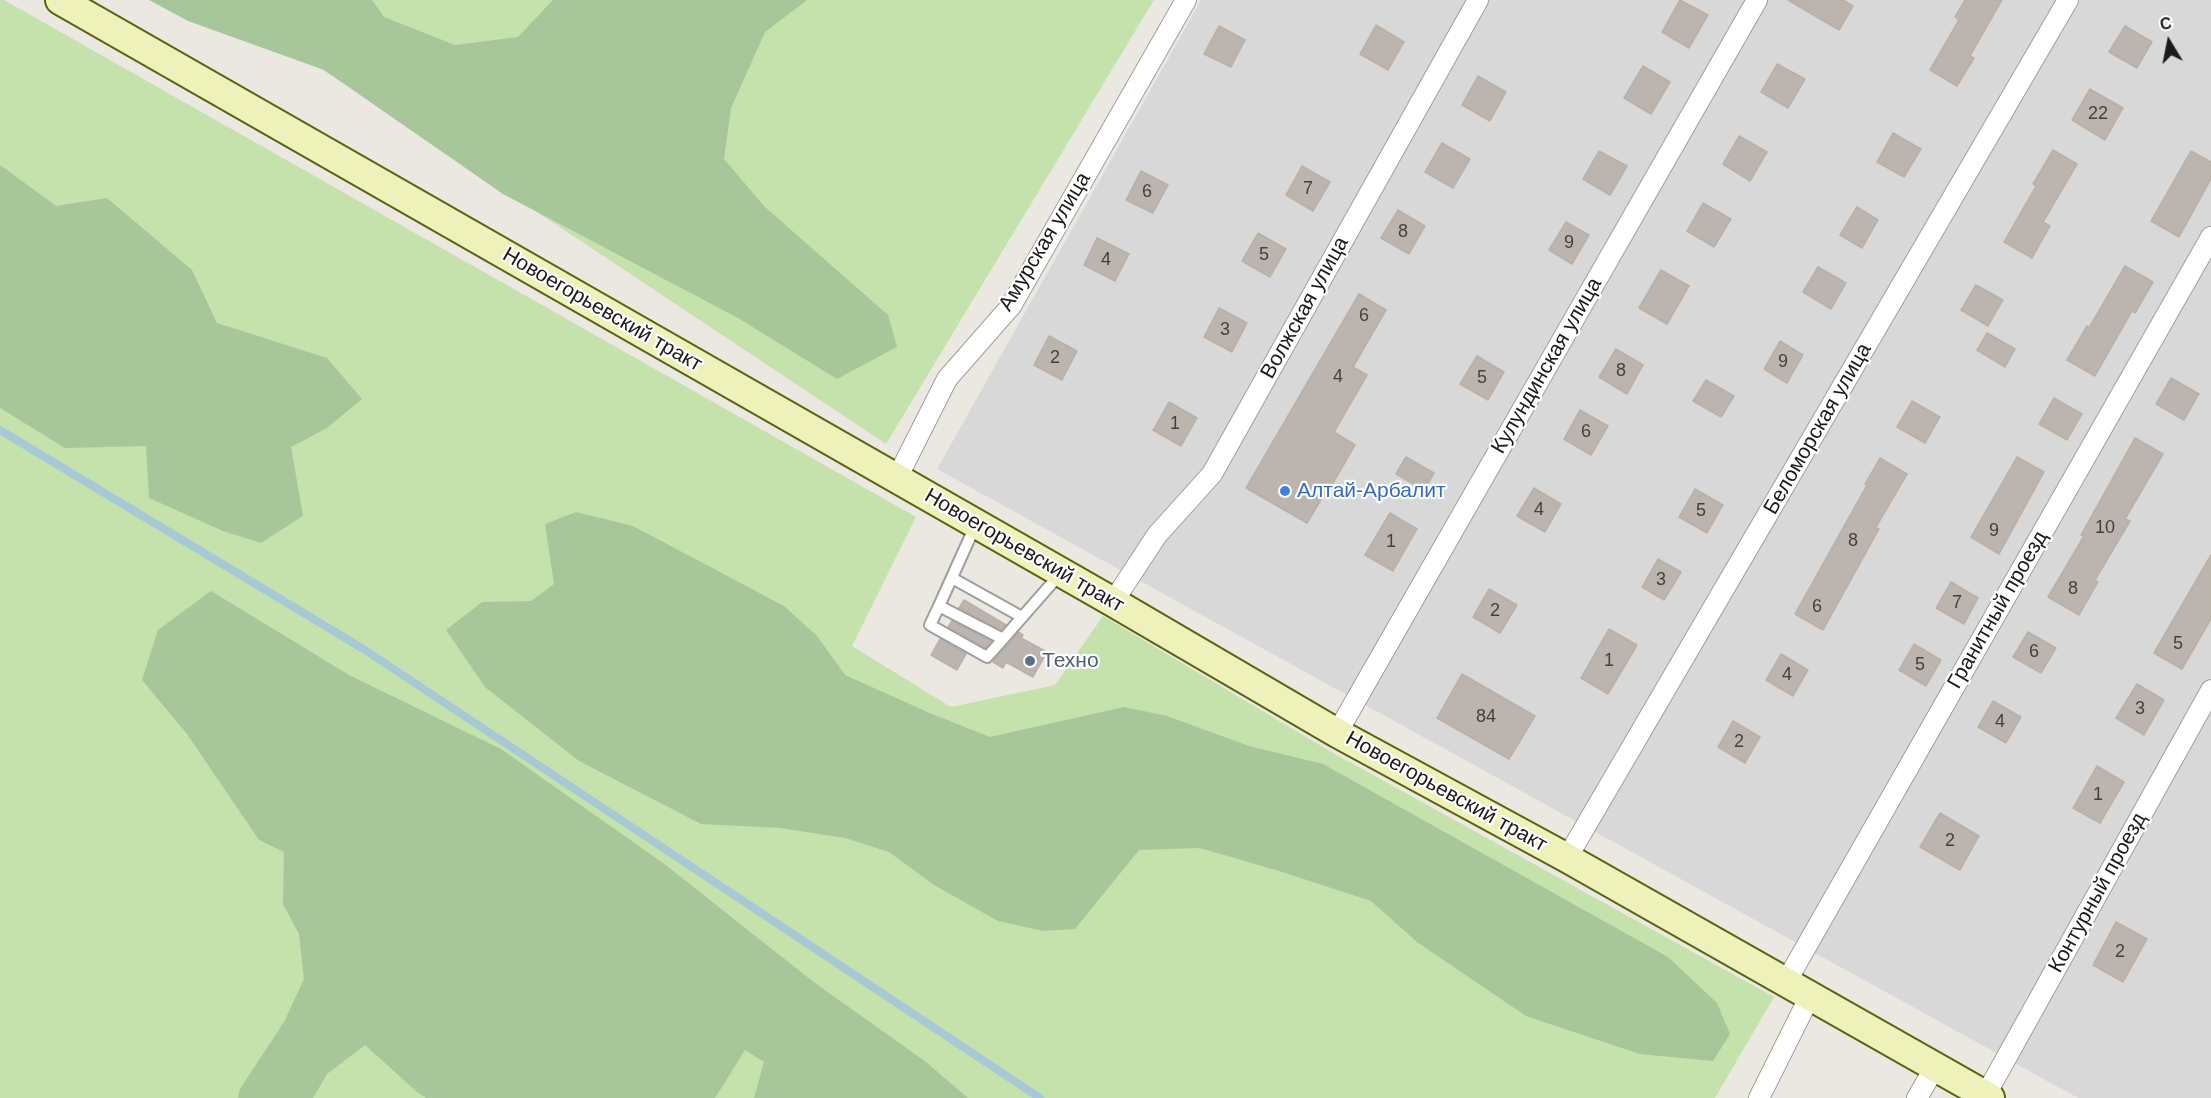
<!DOCTYPE html>
<meta charset="utf-8">
<style>
body{margin:0}
#map{position:relative;width:2211px;height:1098px;overflow:hidden;background:#ebe8e2;font-family:Helvetica,sans-serif}
canvas{display:block}
.north{position:absolute;left:2139px;top:12px;width:60px;height:60px;-webkit-text-stroke:4px #fff;paint-order:stroke;rotate:350deg;font-size:16px;font-weight:700;line-height:24px;text-align:center;color:#1b1b1b}
.north::after{content:'';display:block;margin:auto;width:21px;height:27px;background:#1b1b1b;clip-path:polygon(50% 0,100% 100%,50% 72%,0 100%)}
</style>
<div id="map">
<canvas width="2211" height="1098"></canvas>
<div class="north">С</div>
</div>
<script>
const c = document.querySelector('canvas').getContext('2d');
c.lineJoin = 'round';
function fillPath(path, color) { c.fillStyle = color; c.fill(path, 'evenodd'); }
function stroke(path, color, width, dash) { c.strokeStyle = color; c.lineWidth = width; c.lineCap = dash ? 'butt' : 'round'; c.setLineDash(dash || []); c.stroke(path); }
function write(font, color, halo, rows, align = 'center') {
  c.font = font + ' Helvetica,sans-serif'; c.lineWidth = 4.5; c.setLineDash([]); c.textBaseline = 'middle'; c.strokeStyle = halo; c.fillStyle = color; for (const [text, x, y, turn = 0] of rows) {
    c.save(); c.translate(x, y); c.rotate((+turn || 0) * Math.PI / 180); c.textAlign = isNaN(turn) ? turn : align; if (halo) c.strokeText(text, 0, 0); c.fillText(text, 0, 0); c.restore();
  }
}
const residential = new Path2D(`
 M 1201,0 L 2211,0 L 2211,1098 L 2078,1098 L 937,469 Z`);
const grass = new Path2D(`
 M 0,0 L 4,0 L 916,517 L 852,646 L 951,707 L 1055,685 L 1103,616 L 1328,750 L 1774,997 L 1715,1098 L 0,1098 Z
 M 218,0 L 1154,0 L 886,444 Z`);
const forest = new Path2D(`
 M 149,0 L 372,0 L 384,17 L 455,45 L 518,37 L 553,0 L 807,0 L 765,32 L 731,108 L 724,159 L 765,207 L 888,315 L 897,347 L 837,379 L 738,318 L 503,194 L 324,70 L 188,21 Z
 M 0,165 L 56,206 L 107,198 L 192,270 L 217,323 L 327,358 L 362,399 L 327,428 L 291,447 L 303,516 L 261,543 L 223,531 L 149,498 L 146,446 L 65,448 L 0,408 Z
 M 576,512 L 633,526 L 784,606 L 817,636 L 845,675 L 932,714 L 990,737 L 1124,707 L 1167,716 L 1249,746 L 1323,764 L 1668,957 L 1717,1003 L 1730,1034 L 1713,1061 L 1640,1054 L 1526,1016 L 1417,942 L 1371,901 L 1279,871 L 1200,848 L 1139,850 L 1075,929 L 1043,931 L 998,921 L 934,885 L 889,852 L 845,838 L 780,828 L 701,824 L 579,761 L 485,687 L 446,630 L 482,602 L 531,601 L 554,584 L 545,524 Z
 M 211,591 L 349,675 L 501,749 L 663,863 L 815,983 L 926,1062 L 968,1098 L 754,1098 L 764,1062 L 745,1050 L 715,1098 L 426,1098 L 417,1092 L 365,1045 L 327,1074 L 313,1098 L 238,1098 L 240,1089 L 284,1022 L 304,979 L 299,934 L 283,904 L 284,852 L 259,840 L 187,734 L 142,680 L 158,630 Z`);
const stream = new Path2D(`
 M 0,430 L 365,650 L 1040,1098`);
const building = new Path2D(`
 M 1680,0 L 1708,15 L 1689,48 L 1662,32 Z
 M 1788,0 L 1843,0 L 1853,6 L 1839,30 Z
 M 1965,0 L 2002,0 L 1970,56 L 1974,58 L 1957,86 L 1930,70 L 1959,20 L 1955,17 Z
 M 1376,25 L 1404,42 L 1388,70 L 1360,54 Z
 M 1219,26 L 1245,40 L 1231,67 L 1204,54 Z
 M 2125,26 L 2152,42 L 2137,68 L 2109,52 Z
 M 1777,64 L 1805,79 L 1788,108 L 1761,92 Z
 M 1643,66 L 1670,82 L 1651,114 L 1624,98 Z
 M 1478,76 L 1506,92 L 1490,121 L 1462,105 Z
 M 2090,89 L 2123,108 L 2105,140 L 2072,120 Z
 M 1893,133 L 1921,149 L 1904,177 L 1877,162 Z
 M 1739,136 L 1767,152 L 1750,181 L 1723,164 Z
 M 1442,143 L 1470,159 L 1453,188 L 1425,172 Z
 M 2053,150 L 2077,164 L 2043,222 L 2050,226 L 2032,258 L 2004,242 L 2036,186 L 2033,184 Z
 M 1599,151 L 1627,166 L 1610,195 L 1583,179 Z
 M 2191,151 L 2211,162 L 2211,179 L 2179,237 L 2151,221 Z
 M 1302,166 L 1330,182 L 1313,211 L 1286,195 Z
 M 1141,171 L 1168,185 L 1153,213 L 1126,200 Z
 M 1703,203 L 1731,219 L 1714,247 L 1687,231 Z
 M 1857,207 L 1878,220 L 1862,248 L 1840,235 Z
 M 1398,210 L 1425,226 L 1409,254 L 1381,238 Z
 M 1566,222 L 1589,235 L 1572,264 L 1549,250 Z
 M 1258,233 L 1286,249 L 1270,277 L 1242,261 Z
 M 1097,238 L 1129,254 L 1115,281 L 1084,265 Z
 M 2125,266 L 2153,282 L 2135,313 L 2132,311 L 2095,376 L 2067,360 L 2087,326 L 2089,328 Z
 M 1818,267 L 1846,283 L 1831,309 L 1803,292 Z
 M 1661,270 L 1689,286 L 1667,324 L 1639,308 Z
 M 1976,285 L 2003,300 L 1988,326 L 1961,310 Z
 M 1359,294 L 1386,310 L 1353,367 L 1367,375 L 1334,432 L 1355,445 L 1327,494 L 1325,493 L 1307,523 L 1246,488 Z
 M 1219,308 L 1247,323 L 1232,352 L 1204,337 Z
 M 1987,333 L 2015,349 L 2005,367 L 1977,350 Z
 M 1049,336 L 1077,351 L 1062,380 L 1034,365 Z
 M 1780,341 L 1803,355 L 1787,383 L 1764,369 Z
 M 1616,349 L 1643,365 L 1627,394 L 1599,377 Z
 M 1477,356 L 1504,372 L 1488,400 L 1460,384 Z
 M 2171,378 L 2199,394 L 2184,420 L 2156,404 Z
 M 1706,380 L 1734,396 L 1721,417 L 1693,401 Z
 M 2054,398 L 2082,414 L 2067,440 L 2039,424 Z
 M 1912,401 L 1940,417 L 1925,443 L 1897,427 Z
 M 1169,402 L 1197,418 L 1181,446 L 1153,430 Z
 M 1580,410 L 1608,426 L 1591,455 L 1564,439 Z
 M 2135,438 L 2163,454 L 2125,519 L 2130,521 L 2095,580 L 2098,582 L 2079,615 L 2048,597 L 2084,536 L 2081,535 Z
 M 1406,457 L 1434,473 L 1424,490 L 1396,474 Z
 M 2017,457 L 2044,472 L 1999,554 L 1971,537 Z
 M 1880,458 L 1907,474 L 1876,527 L 1879,529 L 1823,630 L 1795,614 L 1867,485 L 1865,484 Z
 M 1534,488 L 1561,504 L 1545,532 L 1517,516 Z
 M 1695,489 L 1723,505 L 1707,533 L 1679,517 Z
 M 1390,513 L 1417,529 L 1393,571 L 1365,555 Z
 M 2211,555 L 2211,619 L 2182,669 L 2154,653 Z
 M 1658,559 L 1681,572 L 1664,600 L 1642,587 Z
 M 1951,582 L 1978,598 L 1964,624 L 1936,608 Z
 M 1489,589 L 1517,605 L 1500,633 L 1473,617 Z
 M 964,600 L 1006,625 L 1001,630 L 959,608 Z
 M 952,621 L 991,641 L 985,648 L 948,627 Z
 M 1609,629 L 1637,645 L 1608,694 L 1581,678 Z
 M 1019,632 L 1023,635 L 1021,638 L 1047,652 L 1033,677 L 1006,662 L 1003,668 L 993,662 Z
 M 2028,632 L 2056,648 L 2041,673 L 2013,657 Z
 M 940,639 L 966,654 L 957,670 L 931,655 Z
 M 1914,644 L 1941,660 L 1926,686 L 1899,670 Z
 M 1781,654 L 1808,670 L 1793,696 L 1766,680 Z
 M 1462,674 L 1535,716 L 1509,759 L 1437,718 Z
 M 2137,684 L 2164,700 L 2144,735 L 2116,718 Z
 M 1993,701 L 2021,717 L 2006,743 L 1978,727 Z
 M 1733,721 L 1760,737 L 1745,763 L 1718,747 Z
 M 2097,766 L 2124,782 L 2100,823 L 2073,808 Z
 M 1940,813 L 1979,836 L 1960,870 L 1920,847 Z
 M 2116,922 L 2147,939 L 2123,982 L 2093,965 Z`);
const service = new Path2D(`
 M 976,524 L 939,606 L 1003,639 L 1060,574
 M 952,578 L 1022,617
 M 939,606 L 930,625 L 987,657 L 1003,639`);
const minor = new Path2D(`
 M 897,478 L 947,379 L 1011,306 L 1186,0
 M 1113,602 L 1157,535 L 1212,474 L 1478,0
 M 1337,733 L 1757,0
 M 1567,858 L 2068,0
 M 1786,982 L 2211,237
 M 1985,1096 L 2211,690
 M 1759,1098 L 1810,996
 M 1917,1098 L 1935,1067`);
const secondary = new Path2D(`
 M 60,0 L 1113,602 L 1337,733 L 1567,858 L 1990,1098`);
const markers = [
 [1285,491,6,"#3f7fe0"],
 [1030,661,6,"#5c6f8a"]
];
const numberNames = [
 ["22",2098,114],
 ["7",1308,189],
 ["6",1147,192],
 ["8",1403,232],
 ["9",1569,243],
 ["5",1264,255],
 ["4",1106,260],
 ["6",1364,316],
 ["3",1225,330],
 ["2",1055,358],
 ["9",1783,362],
 ["8",1621,371],
 ["4",1338,377],
 ["5",1482,378],
 ["1",1175,424],
 ["6",1586,432],
 ["4",1539,510],
 ["5",1701,511],
 ["10",2105,528],
 ["9",1994,531],
 ["8",1853,541],
 ["1",1391,542],
 ["3",1661,580],
 ["8",2073,589],
 ["7",1957,603],
 ["6",1817,607],
 ["2",1495,611],
 ["5",2178,644],
 ["6",2034,652],
 ["1",1609,661],
 ["5",1920,665],
 ["4",1787,675],
 ["3",2140,709],
 ["84",1486,717],
 ["4",2000,722],
 ["2",1739,742],
 ["1",2098,795],
 ["2",1950,841],
 ["2",2120,952]
];
const streetNames = [
 ["Амурская улица",1045,242,-59],
 ["Волжская улица",1305,308,-61],
 ["Новоегорьевский тракт",602,310,30],
 ["Кулундинская улица",1547,366,-60],
 ["Беломорская улица",1818,429,-60],
 ["Новоегорьевский тракт",1024,551,30],
 ["Гранитный проезд",1998,610,-60],
 ["Новоегорьевский тракт",1446,792,29],
 ["Контурный проезд",2098,893,-61]
];
const shopNames = [
 ["Алтай-Арбалит",1297,491]
];
const serviceNames = [
 ["Техно",1042,661]
];
fillPath(residential, '#d9d8d8');
fillPath(grass, '#c5e1ac');
fillPath(forest, '#a7c79b');
stroke(stream, '#a6c9d5', 8);
fillPath(building, '#bbb4af');
stroke(building, '#bbb0a6', 1.5);
stroke(service, '#9f9f9f', 14);
stroke(minor, '#9f9f9f', 22);
stroke(secondary, '#596410', 32);
stroke(service, '#fff', 10);
stroke(minor, '#fff', 20);
stroke(secondary, '#eef1ba', 28);
for (const [x, y, r, color] of markers) { const dot = new Path2D(); dot.arc(x, y, r, 0, 2 * Math.PI); c.fillStyle = color; c.fill(dot); stroke(dot, '#fff', 2); }
write('18px', '#434140', null, numberNames);
write('21px', '#1b1b1b', '#fff', streetNames);
write('21px', '#366cbe', '#fff', shopNames, 'left');
write('21px', '#4e5e75', '#fff', serviceNames, 'left');
</script>
